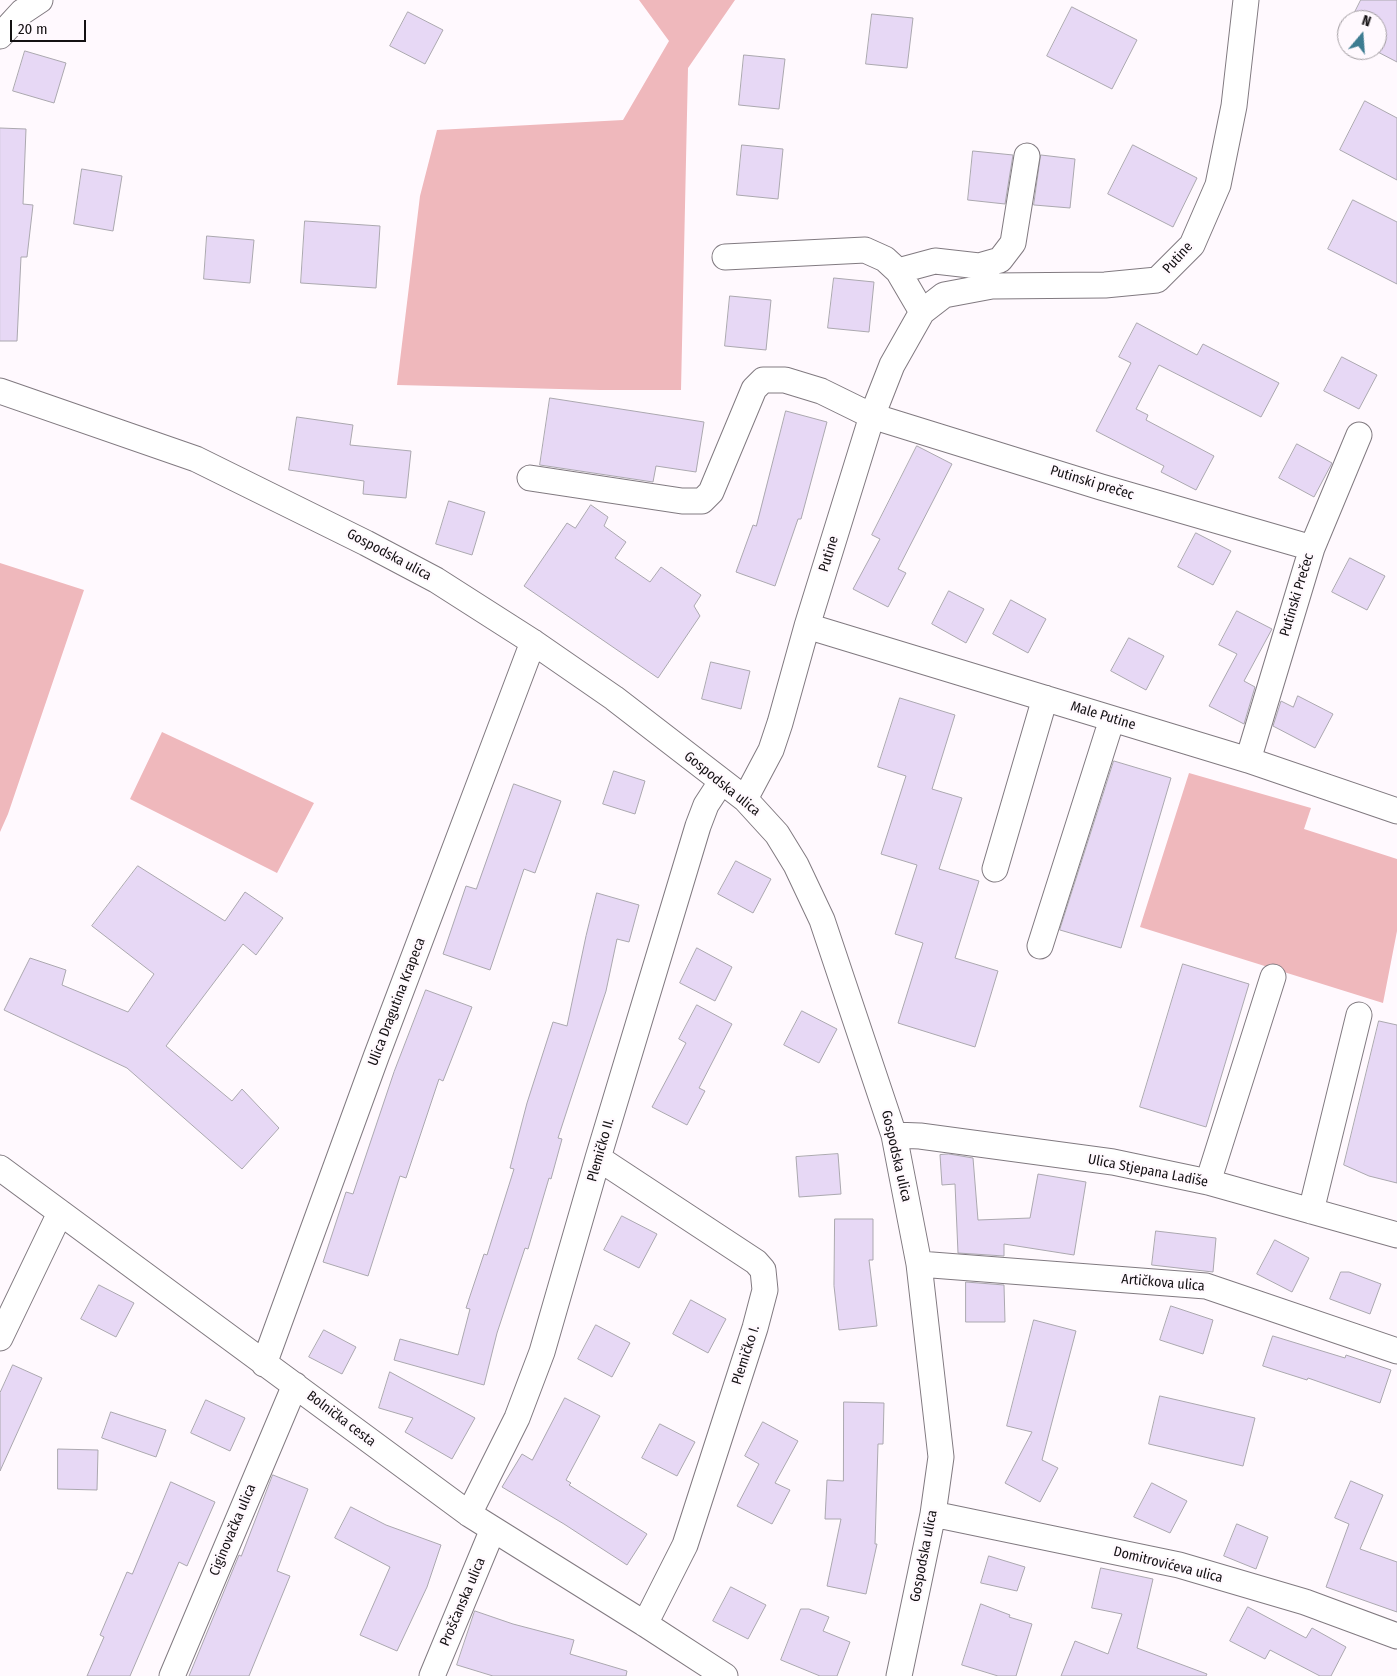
<!DOCTYPE html>
<meta charset="utf-8">
<style>
body{margin:0}
#map{position:relative;width:1397px;height:1676px;overflow:hidden;background:#fff9fe;font-family:"Fira Sans Condensed",sans-serif}
canvas{display:block}
.north{position:absolute;left:1337px;top:10px;width:50px;height:50px;box-sizing:border-box;background:#fff9fe;border:1px solid #a19ca0;border-radius:50%;rotate:18deg;font-size:14px;font-weight:700;line-height:20px;text-align:center;color:#141113}
.north::after{content:'';display:block;margin:auto;width:18px;height:22px;background:#3d7c91;clip-path:polygon(50% 0,100% 100%,50% 72%,0 100%)}
.scale{position:absolute;left:10px;top:20px;width:76px;height:22px;box-sizing:border-box;border:2px solid #141113;border-top:0;padding-left:6px;font-size:15px;line-height:18px;white-space:nowrap;color:#141113;-webkit-text-stroke:4px #fff9fe;paint-order:stroke}
</style>
<div id="map">
<canvas width="1397" height="1676"></canvas>
<div class="north">N</div>
<div class="scale">20 m</div>
</div>
<script>
const c = document.querySelector('canvas').getContext('2d');
c.lineJoin = 'round';
function fillPath(path, color) { c.fillStyle = color; c.fill(path, 'evenodd'); }
function stroke(path, color, width, dash) { c.strokeStyle = color; c.lineWidth = width; c.lineCap = dash ? 'butt' : 'round'; c.setLineDash(dash || []); c.stroke(path); }
function write(font, color, halo, rows, align = 'center') {
  c.font = font + ' "Fira Sans Condensed",sans-serif'; c.lineWidth = 4.5; c.setLineDash([]); c.textBaseline = 'middle'; c.strokeStyle = halo; c.fillStyle = color; for (const [text, x, y, turn = 0] of rows) {
    c.save(); c.translate(x, y); c.rotate((+turn || 0) * Math.PI / 180); c.textAlign = isNaN(turn) ? turn : align; if (halo) c.strokeText(text, 0, 0); c.fillText(text, 0, 0); c.restore();
  }
}
const green = new Path2D(`
 M 639,0 L 735,0 L 688,68 L 681,390 L 600,390 L 397,385 L 420,196 L 437,130 L 623,120 L 669,41 Z
 M 0,563 L 84,590 L 8,814 L 0,832 Z
 M 162,732 L 314,803 L 277,873 L 130,799 Z
 M 1189,773 L 1311,808 L 1304,829 L 1397,859 L 1397,931 L 1383,1003 L 1140,927 Z`);
const building = new Path2D(`
 M 1361,0 L 1397,0 L 1397,62 L 1374,50 L 1377,50 L 1377,20 L 1351,20 Z
 M 1072,7 L 1137,40 L 1112,89 L 1047,56 Z
 M 408,12 L 443,30 L 425,64 L 390,46 Z
 M 872,14 L 913,18 L 907,68 L 866,64 Z
 M 25,51 L 66,63 L 54,103 L 13,91 Z
 M 744,55 L 785,59 L 779,109 L 739,105 Z
 M 1365,101 L 1397,118 L 1397,180 L 1340,150 Z
 M 0,128 L 26,129 L 23,204 L 33,205 L 27,257 L 21,257 L 17,341 L 0,341 Z
 M 742,145 L 783,149 L 778,199 L 737,195 Z
 M 1133,145 L 1197,178 L 1173,227 L 1108,194 Z
 M 973,151 L 1013,155 L 1005,204 L 968,200 Z
 M 1041,155 L 1075,159 L 1070,208 L 1034,205 Z
 M 82,169 L 122,176 L 113,231 L 74,224 Z
 M 1353,200 L 1397,222 L 1397,284 L 1328,249 Z
 M 305,221 L 380,226 L 376,288 L 301,283 Z
 M 207,236 L 254,240 L 250,283 L 204,279 Z
 M 834,278 L 874,282 L 869,332 L 828,328 Z
 M 730,296 L 771,300 L 766,350 L 725,346 Z
 M 1137,323 L 1197,355 L 1203,344 L 1279,383 L 1261,417 L 1159,365 L 1136,409 L 1148,415 L 1146,420 L 1214,456 L 1196,490 L 1161,472 L 1164,466 L 1096,431 L 1131,363 L 1119,357 Z
 M 1342,357 L 1377,375 L 1359,409 L 1324,391 Z
 M 550,398 L 704,422 L 696,472 L 656,466 L 653,482 L 540,465 Z
 M 786,411 L 827,422 L 801,519 L 798,519 L 775,586 L 736,572 L 753,525 L 756,526 Z
 M 297,417 L 353,425 L 350,445 L 411,451 L 406,498 L 363,494 L 364,481 L 289,470 Z
 M 1297,444 L 1332,463 L 1314,497 L 1279,478 Z
 M 917,446 L 952,464 L 898,569 L 906,573 L 888,607 L 853,589 L 880,539 L 872,535 Z
 M 449,501 L 485,512 L 472,555 L 436,544 Z
 M 591,505 L 608,517 L 604,526 L 626,542 L 615,558 L 650,582 L 661,567 L 701,595 L 694,606 L 700,616 L 658,678 L 524,586 L 567,523 L 575,528 Z
 M 1196,533 L 1231,551 L 1213,585 L 1178,567 Z
 M 1350,558 L 1385,576 L 1367,610 L 1332,592 Z
 M 949,591 L 984,609 L 966,643 L 932,624 Z
 M 1011,600 L 1046,619 L 1028,653 L 993,634 Z
 M 1237,611 L 1272,629 L 1244,681 L 1255,687 L 1244,724 L 1209,706 L 1237,654 L 1219,645 Z
 M 1129,638 L 1164,656 L 1146,690 L 1111,671 Z
 M 711,662 L 750,671 L 741,709 L 702,699 Z
 M 1298,696 L 1333,714 L 1315,748 L 1273,726 L 1281,701 L 1293,707 Z
 M 900,698 L 955,715 L 932,789 L 962,798 L 939,869 L 979,881 L 955,958 L 998,971 L 975,1047 L 898,1023 L 923,943 L 895,934 L 917,865 L 881,854 L 906,776 L 878,767 Z
 M 1114,761 L 1171,778 L 1121,948 L 1060,930 Z
 M 614,771 L 645,781 L 635,814 L 603,804 Z
 M 514,784 L 561,801 L 535,873 L 524,869 L 490,970 L 443,954 L 466,886 L 476,889 Z
 M 736,861 L 771,879 L 753,913 L 718,894 Z
 M 138,866 L 225,921 L 245,892 L 283,918 L 256,955 L 243,944 L 166,1046 L 232,1101 L 242,1089 L 279,1128 L 242,1169 L 127,1068 L 4,1010 L 30,958 L 66,970 L 62,985 L 128,1012 L 154,974 L 92,926 Z
 M 597,893 L 639,905 L 629,942 L 617,939 L 606,991 L 558,1138 L 562,1139 L 551,1179 L 549,1178 L 528,1249 L 525,1248 L 497,1333 L 484,1385 L 394,1360 L 400,1339 L 458,1355 L 470,1309 L 466,1308 L 484,1254 L 487,1255 L 514,1169 L 510,1168 L 527,1103 L 553,1022 L 567,1026 L 586,936 Z
 M 697,948 L 732,967 L 715,1001 L 680,983 Z
 M 1183,964 L 1249,984 L 1206,1127 L 1140,1107 Z
 M 426,990 L 472,1007 L 443,1081 L 439,1079 L 406,1178 L 400,1176 L 368,1276 L 323,1262 L 346,1192 L 353,1194 L 394,1072 Z
 M 697,1005 L 732,1024 L 699,1088 L 705,1091 L 687,1125 L 652,1107 L 686,1043 L 679,1039 Z
 M 802,1011 L 837,1029 L 819,1063 L 784,1045 Z
 M 1379,1021 L 1397,1025 L 1397,1183 L 1369,1176 L 1344,1165 Z
 M 838,1154 L 841,1194 L 799,1197 L 796,1157 Z
 M 949,1154 L 973,1158 L 978,1220 L 1030,1218 L 1038,1174 L 1086,1182 L 1074,1255 L 1004,1244 L 1004,1256 L 958,1253 L 955,1184 L 942,1185 L 940,1155 Z
 M 622,1216 L 657,1234 L 639,1268 L 604,1250 Z
 M 835,1219 L 873,1219 L 873,1260 L 869,1260 L 877,1326 L 839,1330 L 834,1286 Z
 M 1156,1231 L 1216,1238 L 1213,1272 L 1152,1265 Z
 M 1275,1240 L 1309,1258 L 1292,1292 L 1257,1274 Z
 M 1341,1272 L 1349,1272 L 1381,1284 L 1370,1314 L 1330,1299 Z
 M 966,1282 L 1004,1285 L 1005,1322 L 966,1322 Z
 M 99,1285 L 134,1303 L 116,1337 L 81,1319 Z
 M 691,1300 L 726,1319 L 708,1353 L 673,1334 Z
 M 1171,1306 L 1213,1320 L 1203,1354 L 1160,1340 Z
 M 1034,1320 L 1076,1331 L 1042,1460 L 1058,1468 L 1040,1502 L 1005,1483 L 1032,1432 L 1007,1426 Z
 M 596,1325 L 630,1343 L 612,1377 L 578,1359 Z
 M 324,1330 L 356,1347 L 342,1374 L 309,1357 Z
 M 1273,1336 L 1345,1358 L 1346,1355 L 1391,1370 L 1380,1403 L 1308,1378 L 1307,1380 L 1263,1366 Z
 M 13,1365 L 42,1378 L 0,1471 L 0,1393 Z
 M 390,1372 L 475,1418 L 452,1459 L 405,1432 L 413,1418 L 379,1408 Z
 M 1160,1396 L 1255,1418 L 1243,1466 L 1149,1444 Z
 M 565,1398 L 600,1416 L 566,1480 L 571,1483 L 569,1485 L 647,1534 L 627,1565 L 564,1524 L 502,1487 L 522,1454 L 532,1460 Z
 M 206,1400 L 245,1418 L 230,1451 L 191,1433 Z
 M 844,1402 L 884,1403 L 883,1444 L 878,1444 L 875,1544 L 877,1544 L 866,1594 L 827,1586 L 841,1519 L 825,1519 L 827,1480 L 843,1481 Z
 M 111,1412 L 166,1430 L 156,1457 L 102,1438 Z
 M 763,1422 L 798,1441 L 775,1483 L 790,1490 L 772,1524 L 737,1506 L 759,1464 L 745,1456 Z
 M 660,1424 L 695,1442 L 677,1476 L 642,1458 Z
 M 58,1449 L 98,1450 L 97,1490 L 58,1489 Z
 M 273,1475 L 308,1489 L 277,1571 L 290,1576 L 249,1676 L 189,1676 L 239,1555 L 241,1556 Z
 M 1351,1481 L 1383,1495 L 1360,1549 L 1397,1562 L 1397,1612 L 1326,1587 L 1349,1524 L 1335,1518 Z
 M 171,1482 L 215,1502 L 187,1566 L 179,1562 L 130,1676 L 87,1676 L 104,1637 L 100,1635 L 127,1572 L 132,1574 Z
 M 1152,1483 L 1187,1501 L 1170,1533 L 1134,1517 Z
 M 351,1507 L 386,1525 L 441,1545 L 427,1587 L 397,1651 L 360,1635 L 390,1567 L 335,1538 Z
 M 1237,1524 L 1268,1537 L 1256,1569 L 1224,1556 Z
 M 989,1556 L 1025,1567 L 1017,1591 L 981,1583 Z
 M 1101,1568 L 1153,1579 L 1137,1648 L 1207,1674 L 1206,1676 L 1061,1676 L 1075,1641 L 1108,1654 L 1122,1614 L 1092,1608 Z
 M 731,1587 L 766,1605 L 748,1639 L 713,1621 Z
 M 981,1604 L 1010,1615 L 1009,1617 L 1032,1624 L 1016,1676 L 998,1676 L 962,1665 Z
 M 1248,1607 L 1306,1638 L 1312,1628 L 1346,1647 L 1331,1676 L 1320,1676 L 1270,1650 L 1265,1659 L 1230,1641 Z
 M 801,1609 L 809,1609 L 829,1617 L 823,1631 L 850,1642 L 837,1676 L 820,1676 L 781,1660 Z
 M 475,1611 L 513,1624 L 574,1640 L 570,1654 L 627,1671 L 626,1676 L 493,1676 L 457,1665 Z`);
const minor = new Path2D(`
 M 0,36 L 22,12 L 40,0
 M 725,257 L 865,250 L 885,259 L 898,271 L 922,312
 M 898,271 L 935,261 L 979,266 L 1000,260 L 1013,243 L 1027,156
 M 0,391 L 196,459 L 366,543 L 436,580 L 533,642 L 614,698 L 745,799 L 777,834 L 796,865 L 822,920 L 894,1135 L 919,1264 L 941,1457 L 933,1514 L 899,1676
 M 530,478 L 682,501 L 702,501 L 711,492 L 754,389 L 763,380 L 785,380 L 821,391 L 872,416 L 1101,487 L 1312,548
 M 807,626 L 1248,760 L 1397,811
 M 1248,760 L 1312,548 L 1359,435
 M 745,799 L 771,750 L 780,723 L 807,626 L 872,416 L 892,365 L 922,312 L 944,295 L 992,286 L 1105,285 L 1157,280 L 1192,245 L 1218,185 L 1234,106 L 1246,0
 M 995,869 L 1045,698
 M 1040,946 L 1112,719
 M 894,1135 L 920,1136 L 1113,1162 L 1208,1182 L 1397,1235
 M 598,1158 L 756,1262 L 763,1270 L 765,1290 L 755,1328 L 685,1545 L 645,1624
 M 0,1168 L 469,1514 L 645,1624 L 725,1676
 M 1208,1182 L 1273,977
 M 1311,1211 L 1359,1015
 M 919,1264 L 1206,1286 L 1397,1351
 M 0,1338 L 60,1213
 M 264,1364 L 376,1057 L 533,642
 M 469,1514 L 517,1418 L 542,1352 L 598,1158 L 698,826 L 706,805 L 721,782
 M 933,1514 L 1179,1565 L 1305,1602 L 1397,1636
 M 172,1676 L 295,1385
 M 432,1676 L 493,1529`);
const streetNames = [
 ["Putine",1178,258,-48],
 ["Putinski prečec",1092,483,17],
 ["Putine",829,554,-73],
 ["Gospodska ulica",389,555,28],
 ["Putinski Prečec",1297,595,-73],
 ["Male Putine",1103,716,17],
 ["Gospodska ulica",722,784,39],
 ["Ulica Dragutina Krapeca",397,1002,-69],
 ["Plemičko II.",601,1150,-74],
 ["Gospodska ulica",896,1156,77],
 ["Ulica Stjepana Ladiše",1148,1171,11],
 ["Artičkova ulica",1163,1283,5],
 ["Plemičko I.",746,1355,-72],
 ["Bolnička cesta",341,1419,37],
 ["Ciginovačka ulica",233,1530,-67],
 ["Gospodska ulica",924,1556,-79],
 ["Domitrovićeva ulica",1168,1565,14],
 ["Proščanska ulica",463,1602,-67]
];
fillPath(green, '#efb8bc');
fillPath(building, '#e7d8f5');
stroke(building, '#aba8af', 1);
stroke(minor, '#817a80', 27);
stroke(minor, '#fff', 25);
write('14px', '#141113', '#fff9fe', streetNames);
</script>
